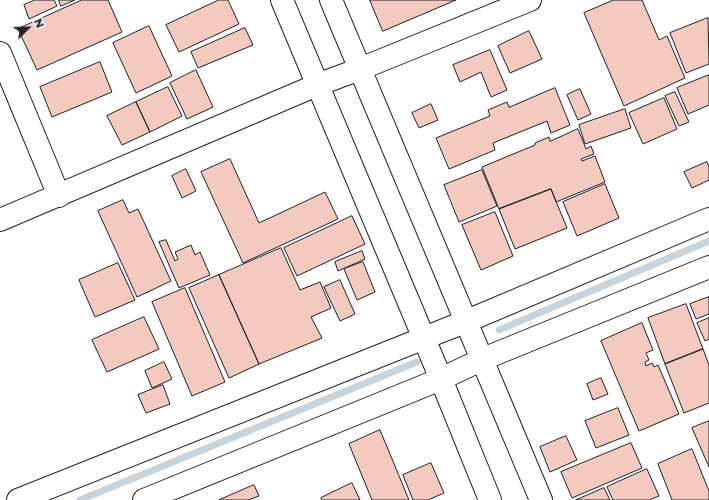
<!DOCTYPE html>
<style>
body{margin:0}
#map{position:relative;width:709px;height:500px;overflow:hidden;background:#fff;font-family:Montserrat,sans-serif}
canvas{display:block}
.north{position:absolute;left:8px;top:8px;width:40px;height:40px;-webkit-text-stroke:3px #fff;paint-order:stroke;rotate:67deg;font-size:11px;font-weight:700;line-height:16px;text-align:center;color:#222}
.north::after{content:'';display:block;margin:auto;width:14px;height:18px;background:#222;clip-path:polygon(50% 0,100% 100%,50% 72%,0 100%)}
</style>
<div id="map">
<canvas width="709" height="500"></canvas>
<div class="north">N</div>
</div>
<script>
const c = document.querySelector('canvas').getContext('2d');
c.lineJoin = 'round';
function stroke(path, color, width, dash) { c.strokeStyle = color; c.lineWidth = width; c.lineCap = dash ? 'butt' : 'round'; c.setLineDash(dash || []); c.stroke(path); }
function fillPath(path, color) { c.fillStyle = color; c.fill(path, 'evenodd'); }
const stream = new Path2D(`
 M 499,330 L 709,241
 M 80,500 L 417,362`);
const building = new Path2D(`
 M 35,0 L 54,0 L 57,6 L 29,19 L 24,5 Z
 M 59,0 L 75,0 L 61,6 Z
 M 82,0 L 108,0 L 122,32 L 37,70 L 18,29 Z
 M 219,0 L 228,0 L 239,24 L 179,52 L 166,25 Z
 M 370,0 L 456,0 L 383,31 Z
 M 614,0 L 642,0 L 659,40 L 667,36 L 685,78 L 624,106 L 584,13 Z
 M 708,18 L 709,64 L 686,73 L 670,33 Z
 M 149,26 L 172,76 L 136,93 L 113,43 Z
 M 245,28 L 253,45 L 198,68 L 191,52 Z
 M 529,31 L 542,59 L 510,73 L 498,46 Z
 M 490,50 L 507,90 L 491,97 L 481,72 L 460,82 L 453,65 Z
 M 100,62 L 112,92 L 52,117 L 40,87 Z
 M 196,70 L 213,107 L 187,119 L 170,83 Z
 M 709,75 L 709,105 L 688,114 L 677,88 Z
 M 168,87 L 182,116 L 150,132 L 136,102 Z
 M 555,88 L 570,125 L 551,133 L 547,121 L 493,143 L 495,150 L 449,169 L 436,138 L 490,116 L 488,110 L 507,102 L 509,107 Z
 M 580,89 L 591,114 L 578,120 L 567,95 Z
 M 675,92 L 689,122 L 679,126 L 665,96 Z
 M 664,98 L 677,129 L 643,144 L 629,113 Z
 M 136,102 L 150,132 L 122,145 L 107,116 Z
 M 431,104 L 438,120 L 419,128 L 412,113 Z
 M 625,109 L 631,128 L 585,144 L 579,125 Z
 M 578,129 L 586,149 L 591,146 L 594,154 L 581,159 L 582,161 L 595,156 L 605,182 L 556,202 L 551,189 L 499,209 L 482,167 L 535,145 L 535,143 L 549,137 L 550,141 Z
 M 230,159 L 259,223 L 325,192 L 338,219 L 243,263 L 201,172 Z
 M 707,162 L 709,167 L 709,180 L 692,188 L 684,172 Z
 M 186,169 L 196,191 L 182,198 L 172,176 Z
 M 482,170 L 497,206 L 459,222 L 444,185 Z
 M 605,184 L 619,218 L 577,236 L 563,202 Z
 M 551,189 L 567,228 L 515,249 L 499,209 Z
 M 123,200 L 129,213 L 138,209 L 171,281 L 137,297 L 98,211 Z
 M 495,212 L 513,256 L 481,270 L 462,225 Z
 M 352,216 L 365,244 L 297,276 L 284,248 Z
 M 166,240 L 175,261 L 178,259 L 175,252 L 191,245 L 195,255 L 200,252 L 210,275 L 179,288 L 159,242 Z
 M 281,248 L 300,290 L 320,282 L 331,308 L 311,317 L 322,338 L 259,364 L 219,275 Z
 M 362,251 L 365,259 L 338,271 L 335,262 Z
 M 363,262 L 375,292 L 357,300 L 344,269 Z
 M 118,263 L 135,300 L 95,317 L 79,280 Z
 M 219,275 L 259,364 L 229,378 L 189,288 Z
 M 340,280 L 355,314 L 340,321 L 324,287 Z
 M 185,288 L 225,382 L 192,396 L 152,302 Z
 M 709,297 L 709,314 L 696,319 L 690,304 Z
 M 686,304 L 703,349 L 665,364 L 648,318 Z
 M 144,317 L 159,349 L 107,372 L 92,340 Z
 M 709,318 L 709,339 L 705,341 L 697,323 Z
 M 642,323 L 653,350 L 646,353 L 649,360 L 645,362 L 646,366 L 652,363 L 654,367 L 658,365 L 679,414 L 639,431 L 601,341 Z
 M 703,349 L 709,365 L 709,403 L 684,413 L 665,364 Z
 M 164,362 L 172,379 L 152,388 L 145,371 Z
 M 601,378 L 608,394 L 593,400 L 587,384 Z
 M 163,385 L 170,404 L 146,413 L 138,395 Z
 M 618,408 L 629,435 L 596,448 L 585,421 Z
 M 709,421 L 709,467 L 692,428 Z
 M 380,430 L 409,500 L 372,500 L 349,444 Z
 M 566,436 L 577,460 L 550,472 L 540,447 Z
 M 631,443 L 642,468 L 572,498 L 561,472 Z
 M 692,449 L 709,491 L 709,500 L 672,500 L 658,464 Z
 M 431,463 L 444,493 L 428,500 L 413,500 L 403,475 Z
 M 647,469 L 659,496 L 649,500 L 613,500 L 607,487 Z
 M 352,483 L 360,500 L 322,500 L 321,498 Z
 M 254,485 L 259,496 L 248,500 L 219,500 Z
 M 604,488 L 610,500 L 576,500 Z`);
const minor = new Path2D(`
 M 282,0 L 441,379 L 490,500
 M 331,0 L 541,500
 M 0,53 L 59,196
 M 0,220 L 317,85 L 360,69 L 530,0
 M 18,500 L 467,321 L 709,219
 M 144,500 L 441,379 L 483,359 L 709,267`);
stroke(stream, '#c7d3dd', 7);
fillPath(building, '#f3c9c0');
stroke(building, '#222', 1);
stroke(minor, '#222', 24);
stroke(minor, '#fff', 22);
</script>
